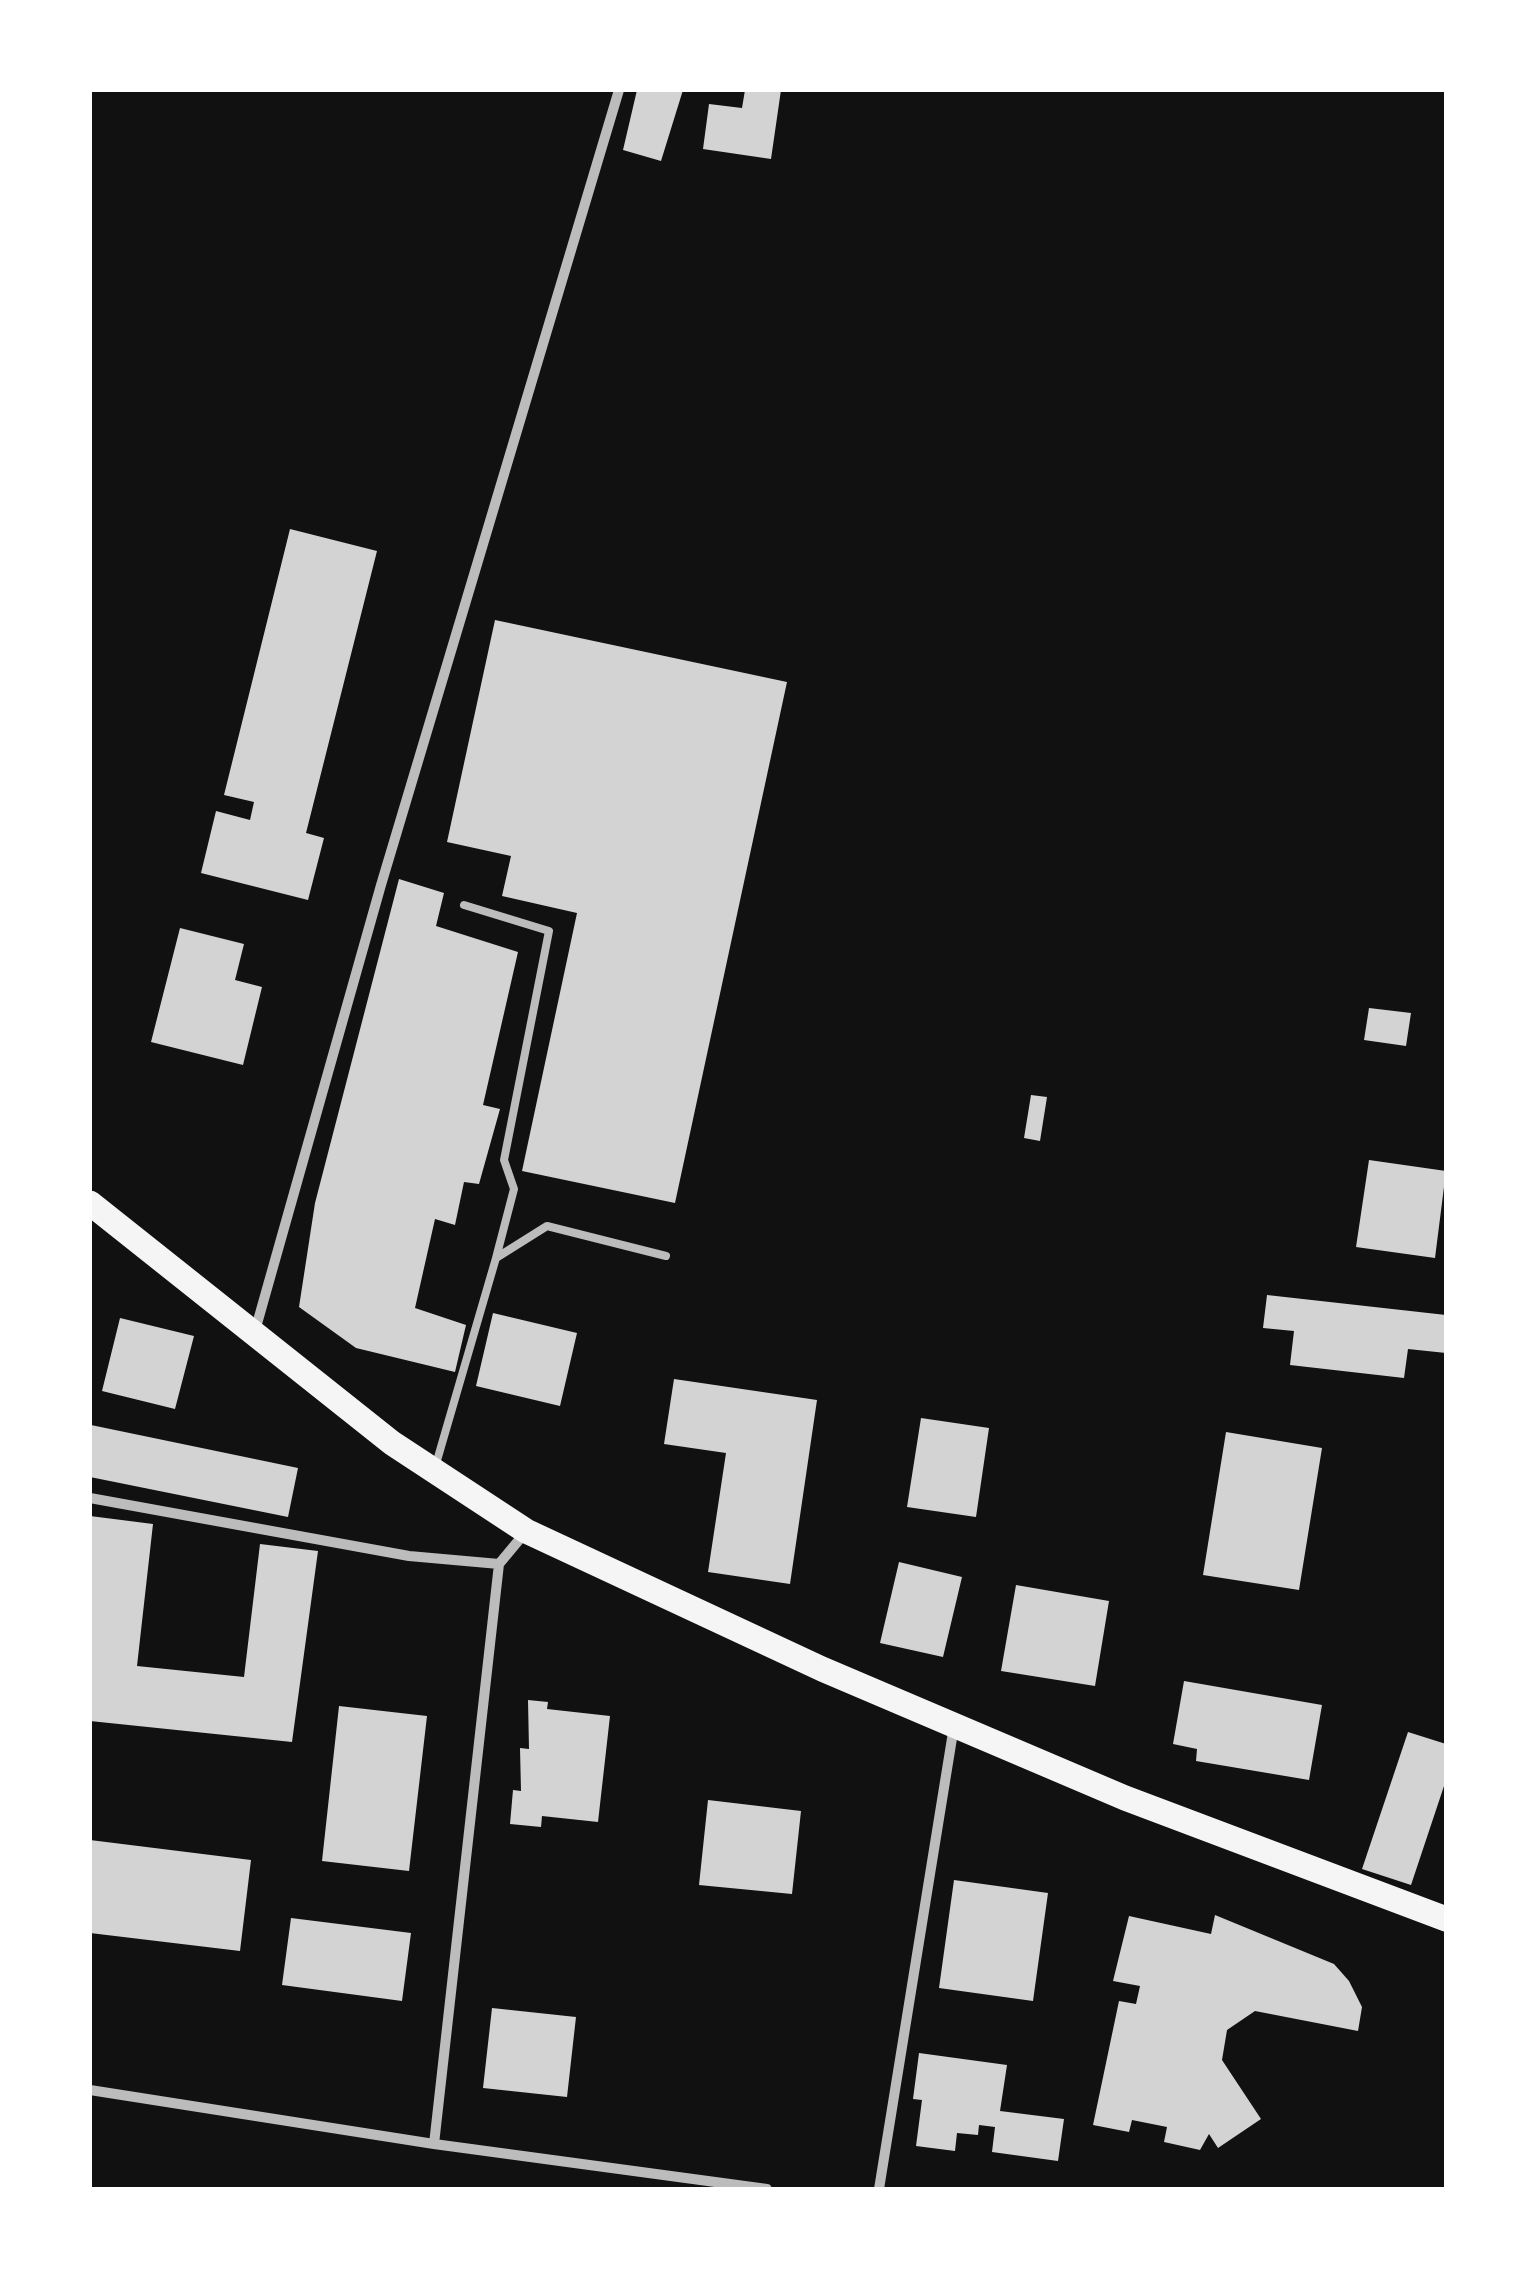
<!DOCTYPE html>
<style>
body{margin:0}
#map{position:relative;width:1536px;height:2279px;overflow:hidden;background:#111;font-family:"Asap Condensed",sans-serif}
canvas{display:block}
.frame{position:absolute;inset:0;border:92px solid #fff;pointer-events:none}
</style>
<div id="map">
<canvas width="1536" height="2279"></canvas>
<div class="frame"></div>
</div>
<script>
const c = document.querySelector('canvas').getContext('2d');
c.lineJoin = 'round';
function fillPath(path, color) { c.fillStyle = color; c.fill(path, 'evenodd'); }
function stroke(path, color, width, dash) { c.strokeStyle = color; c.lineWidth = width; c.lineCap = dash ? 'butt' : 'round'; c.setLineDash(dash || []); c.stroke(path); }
const building = new Path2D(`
 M 637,90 L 683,90 L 661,161 L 623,150 Z
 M 745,90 L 781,90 L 771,159 L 703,149 L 709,104 L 742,108 Z
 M 290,529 L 377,551 L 306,833 L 324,838 L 308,900 L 201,873 L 216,811 L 250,820 L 254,802 L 224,795 Z
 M 495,620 L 787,682 L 675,1203 L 522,1171 L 577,913 L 502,896 L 511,856 L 447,842 Z
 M 399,879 L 444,893 L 436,926 L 518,952 L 483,1105 L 500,1109 L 479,1184 L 464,1182 L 455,1225 L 435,1219 L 415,1308 L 466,1325 L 455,1372 L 356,1348 L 299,1307 L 315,1203 Z
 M 180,928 L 244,944 L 235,980 L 262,987 L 243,1065 L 151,1042 Z
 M 1369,1008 L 1411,1013 L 1406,1046 L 1364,1040 Z
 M 1031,1095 L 1047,1097 L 1040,1141 L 1024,1138 Z
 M 1369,1160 L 1446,1171 L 1435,1258 L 1356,1247 Z
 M 1267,1295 L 1446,1315 L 1446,1353 L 1408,1349 L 1404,1378 L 1290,1365 L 1294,1331 L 1263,1328 Z
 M 493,1313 L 577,1333 L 560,1406 L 476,1386 Z
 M 120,1318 L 194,1336 L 175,1409 L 102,1391 Z
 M 674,1379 L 817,1400 L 790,1584 L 708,1572 L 726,1453 L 664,1444 Z
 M 921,1418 L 989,1428 L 976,1517 L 907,1507 Z
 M 91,1425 L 298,1468 L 288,1517 L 90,1477 Z
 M 1226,1432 L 1322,1448 L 1299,1590 L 1203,1575 Z
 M 90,1516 L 153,1524 L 137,1666 L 244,1677 L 260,1544 L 318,1551 L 292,1742 L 90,1721 Z
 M 899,1562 L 962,1577 L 943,1657 L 880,1643 Z
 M 1016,1585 L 1109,1601 L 1095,1686 L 1001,1671 Z
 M 1184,1681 L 1322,1705 L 1309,1780 L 1196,1761 L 1197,1749 L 1173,1744 Z
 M 528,1700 L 548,1702 L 547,1709 L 610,1716 L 598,1822 L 542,1816 L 541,1827 L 510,1824 L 513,1790 L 521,1791 L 520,1748 L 529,1749 Z
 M 339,1706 L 427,1716 L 409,1871 L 322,1861 Z
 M 1408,1732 L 1446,1744 L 1446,1780 L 1411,1885 L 1362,1869 Z
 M 708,1800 L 801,1811 L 792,1894 L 699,1885 Z
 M 90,1840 L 251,1860 L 240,1951 L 90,1933 Z
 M 954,1880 L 1048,1893 L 1033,2001 L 939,1988 Z
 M 1215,1915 L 1334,1964 L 1349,1981 L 1362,2007 L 1358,2031 L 1255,2011 L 1227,2030 L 1222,2060 L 1261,2119 L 1218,2148 L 1209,2134 L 1200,2150 L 1164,2142 L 1167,2127 L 1132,2120 L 1129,2132 L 1093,2125 L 1119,2001 L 1136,2004 L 1140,1986 L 1113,1981 L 1129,1916 L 1211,1934 Z
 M 291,1918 L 411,1933 L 402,2001 L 282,1985 Z
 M 492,2008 L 576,2017 L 567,2097 L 483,2088 Z
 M 919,2053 L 1007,2065 L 1000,2111 L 1064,2119 L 1058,2161 L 992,2152 L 995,2127 L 979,2125 L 978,2135 L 957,2133 L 955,2151 L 916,2146 L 922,2100 L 913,2099 Z`);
const service = new Path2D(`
 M 464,905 L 549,931 L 504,1160 L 514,1189 L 496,1258
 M 436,1464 L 496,1258 L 547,1226 L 666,1256`);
const minor = new Path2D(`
 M 255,1331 L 381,885 L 619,90
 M 90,1498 L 409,1556 L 499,1564 L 524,1534
 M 90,2090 L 434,2144 L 767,2189
 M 434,2144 L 499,1564
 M 879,2189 L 954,1726`);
const primary = new Path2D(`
 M 90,1203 L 392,1443 L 526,1531 L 822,1669 L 1125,1798 L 1446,1919`);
fillPath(building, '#d3d3d3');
stroke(service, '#bcbcbc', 8);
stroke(minor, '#bcbcbc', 10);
stroke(primary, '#f5f5f5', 25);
</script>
